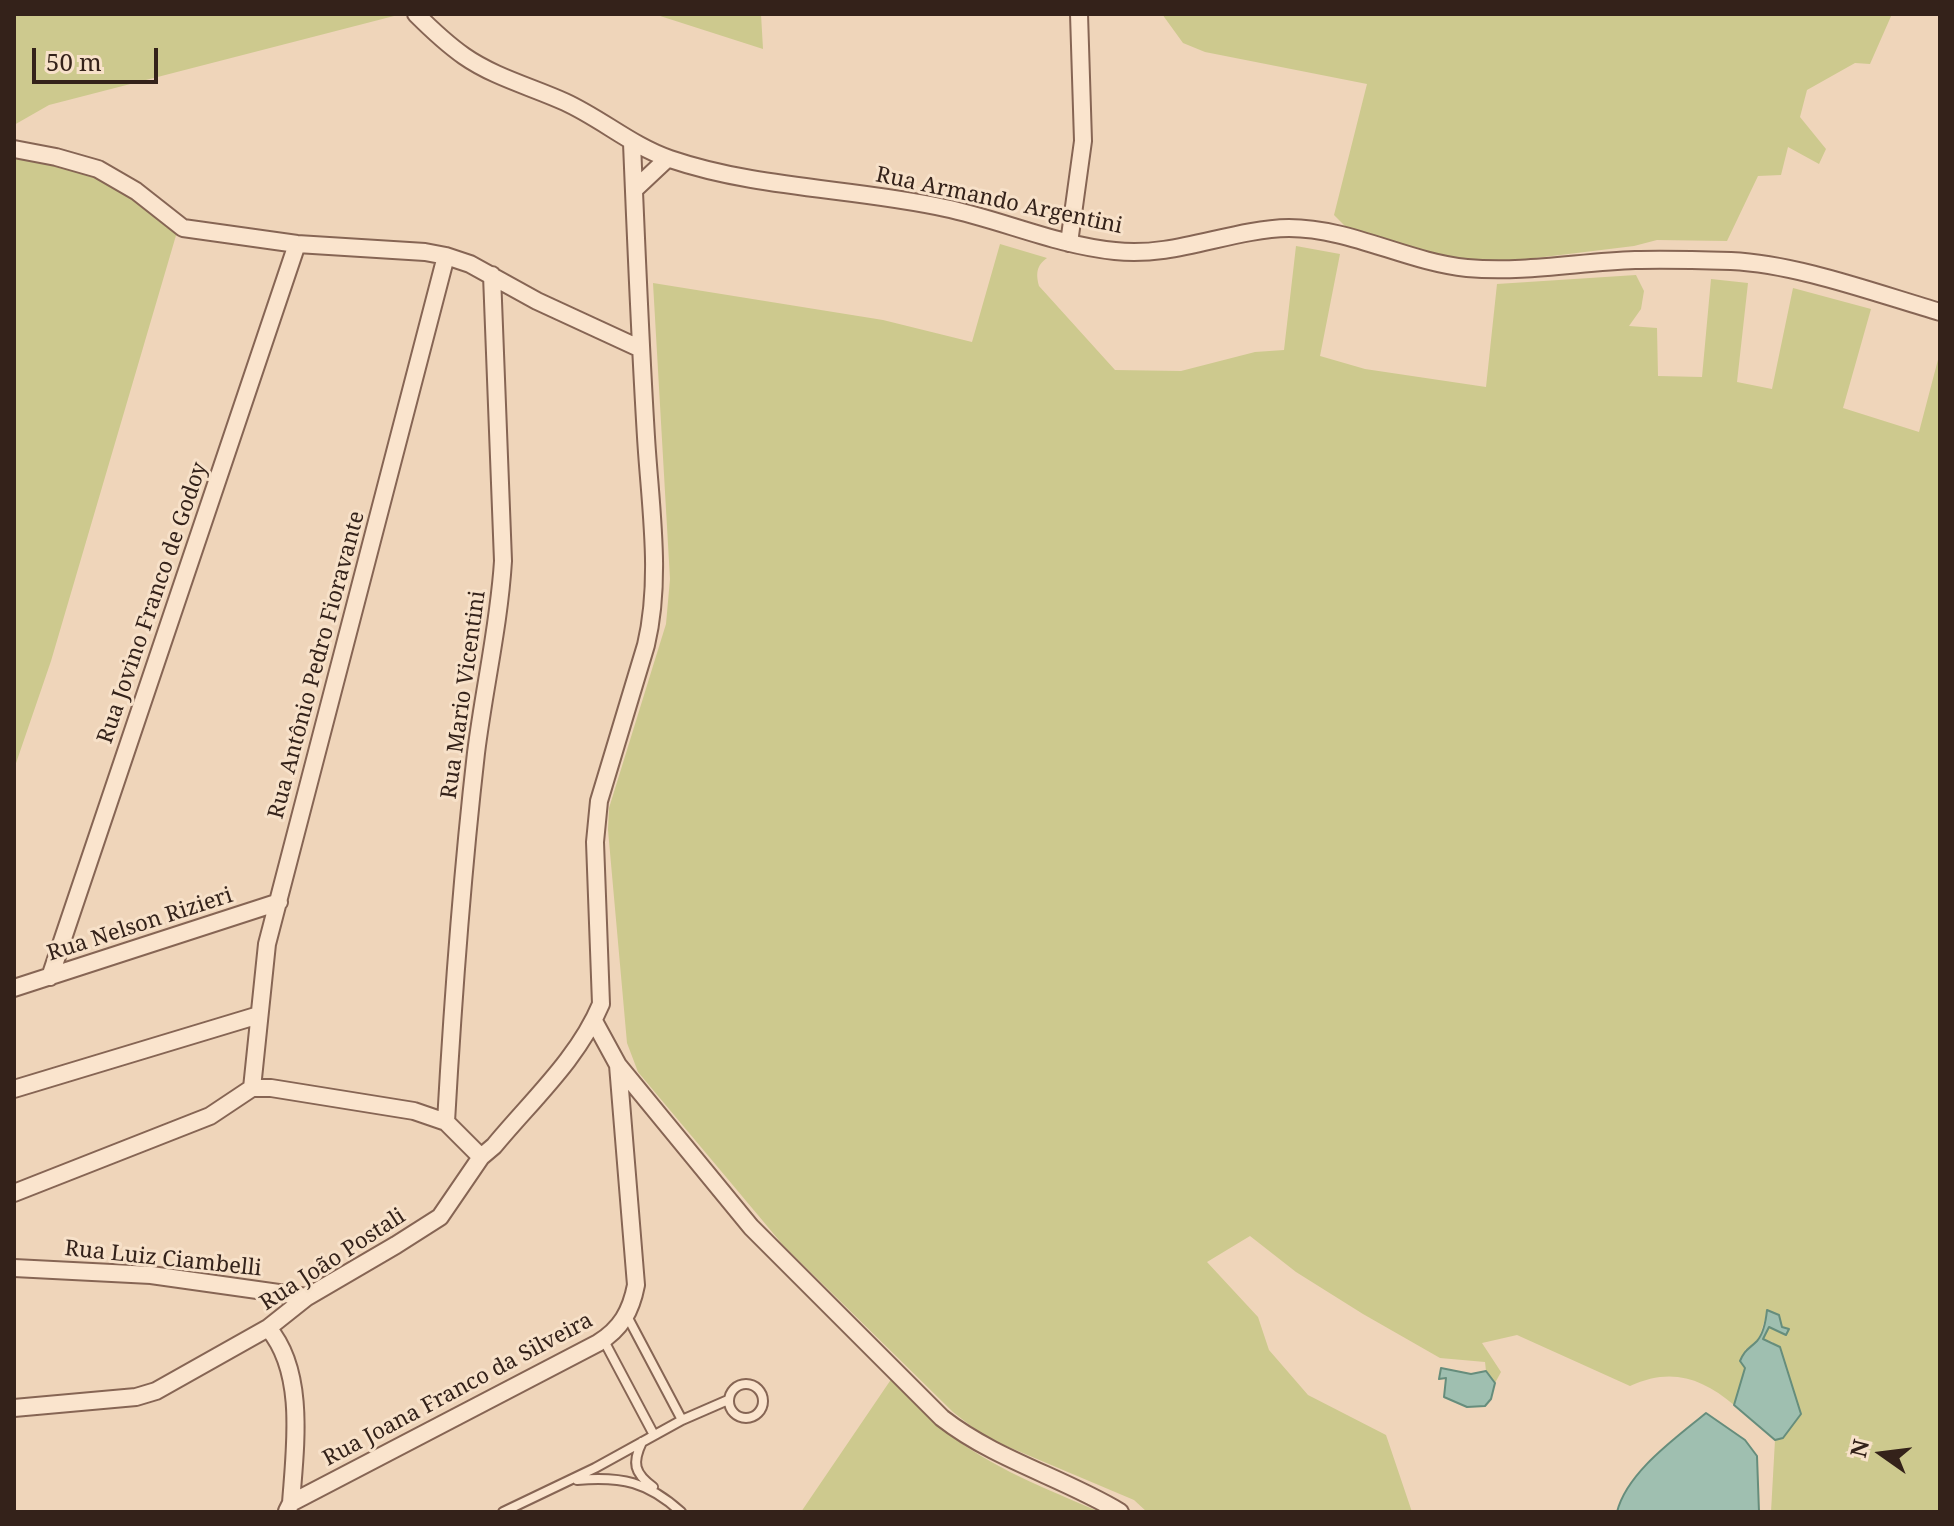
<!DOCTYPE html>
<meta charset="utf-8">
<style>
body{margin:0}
#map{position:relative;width:1954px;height:1526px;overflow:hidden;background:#efd5ba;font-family:"Noto Serif",serif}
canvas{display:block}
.frame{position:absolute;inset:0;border:16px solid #34221a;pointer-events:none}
.north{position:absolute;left:1842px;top:1414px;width:80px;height:80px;-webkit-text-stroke:6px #f7e1c9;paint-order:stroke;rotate:284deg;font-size:22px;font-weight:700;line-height:32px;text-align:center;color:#34221a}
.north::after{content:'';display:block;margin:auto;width:28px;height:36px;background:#34221a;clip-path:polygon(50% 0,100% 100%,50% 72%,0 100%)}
.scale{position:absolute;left:32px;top:48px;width:126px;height:36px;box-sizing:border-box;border:4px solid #34221a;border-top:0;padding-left:10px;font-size:24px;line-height:28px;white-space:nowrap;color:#34221a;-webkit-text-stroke:6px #f7e1c9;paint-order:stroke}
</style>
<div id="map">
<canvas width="1954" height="1526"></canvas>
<div class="frame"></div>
<div class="north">N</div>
<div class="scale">50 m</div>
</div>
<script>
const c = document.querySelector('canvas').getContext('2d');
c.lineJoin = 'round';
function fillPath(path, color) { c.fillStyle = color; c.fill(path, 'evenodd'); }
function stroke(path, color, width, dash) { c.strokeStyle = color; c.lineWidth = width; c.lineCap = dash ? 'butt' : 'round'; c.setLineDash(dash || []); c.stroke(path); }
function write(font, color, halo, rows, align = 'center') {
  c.font = font + ' "Noto Serif",serif'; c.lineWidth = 6; c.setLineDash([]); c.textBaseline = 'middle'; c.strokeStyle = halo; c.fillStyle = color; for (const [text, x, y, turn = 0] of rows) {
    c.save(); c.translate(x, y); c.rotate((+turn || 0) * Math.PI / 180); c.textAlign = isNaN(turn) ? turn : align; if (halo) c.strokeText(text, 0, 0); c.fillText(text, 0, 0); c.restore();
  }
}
const green = new Path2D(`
 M 14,14 L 392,14 L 394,16 L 49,105 L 14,125 Z
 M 657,14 L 761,14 L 763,49 L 657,15 Z
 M 1162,14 L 1892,14 L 1870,64 L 1855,63 L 1807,90 L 1800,117 L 1826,149 L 1819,164 L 1788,147 L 1781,175 L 1758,176 L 1727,241 L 1657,240 L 1634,246 L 1511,261 L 1464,260 L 1429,253 L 1347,228 L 1334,215 L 1367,84 L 1205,52 L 1183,43 Z
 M 14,155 L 93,173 L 133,197 L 177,232 L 51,661 L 14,769 Z
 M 1000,244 L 1047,258 C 1036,266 1036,274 1039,286 L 1115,370 L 1181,371 L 1255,352 L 1284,350 L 1296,246 L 1340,254 L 1320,356 L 1365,369 L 1486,387 L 1497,284 L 1636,275 L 1644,291 L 1641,309 L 1629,326 L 1657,328 L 1658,376 L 1702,377 L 1711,279 L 1748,283 L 1737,382 L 1772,389 L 1793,288 L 1871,309 L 1843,408 L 1919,432 L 1940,352 L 1940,1512 L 1771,1512 L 1775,1440 L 1783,1438 L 1773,1342 L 1763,1339 L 1769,1327 L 1782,1327 L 1768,1310 L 1758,1341 L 1745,1350 L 1745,1368 L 1734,1405 C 1702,1378 1671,1367 1630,1386 L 1517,1335 L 1482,1343 L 1501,1372 L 1495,1383 L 1486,1371 L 1485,1362 L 1440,1358 L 1363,1314 L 1296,1272 L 1250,1236 L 1207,1262 L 1258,1317 L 1269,1350 L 1308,1395 L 1386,1435 L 1412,1512 L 1147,1512 L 1134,1500 L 985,1437 L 953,1412 L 783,1245 L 638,1072 L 627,1043 L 608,830 L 609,808 L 666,624 L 670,579 L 653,283 L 883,320 L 972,342 Z
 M 892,1378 C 910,1396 926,1416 945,1431 C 991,1468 1047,1489 1100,1512 L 801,1512 Z`);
const water = new Path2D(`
 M 1767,1310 L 1779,1315 L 1782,1327 L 1789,1329 L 1786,1335 L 1769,1327 L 1763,1339 L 1780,1347 L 1801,1414 L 1783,1438 L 1775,1440 L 1734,1405 L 1745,1368 L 1740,1361 C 1745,1349 1748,1350 1757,1341 C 1764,1333 1766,1320 1767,1310 Z
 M 1441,1368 L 1471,1374 L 1486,1371 L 1495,1383 L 1491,1399 L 1485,1406 L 1467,1407 L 1444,1397 L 1446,1378 L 1439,1379 Z
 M 1706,1413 L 1745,1440 L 1757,1456 L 1759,1512 L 1617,1512 C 1627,1472 1676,1438 1706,1413 Z`);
const service = new Path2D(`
 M 627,1316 L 682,1420
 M 603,1339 L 654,1435
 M729 1401a17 17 0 1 1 34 0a17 17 0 1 1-34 0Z
 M 642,1442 C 632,1463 634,1473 653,1487
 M 577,1480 C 622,1476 648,1482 681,1512
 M 503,1512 L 595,1468 L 682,1420 L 728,1400`);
const minor = new Path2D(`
 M 416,14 C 430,28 447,44 464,56 C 494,77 532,87 565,102 C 602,119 632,146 670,159 C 758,189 854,188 945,208 C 1002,220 1056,245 1115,251 C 1175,258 1230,229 1289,228 C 1350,228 1407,262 1467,268 C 1524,273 1579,262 1635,260 C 1666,259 1699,260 1731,261 C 1797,264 1875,293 1940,312
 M 14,149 L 56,157 L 98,169 L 136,191 L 183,228 L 297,244 L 425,252 L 446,256 L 470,264 L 537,301 L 641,349
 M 634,190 L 667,159
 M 1069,243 L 1083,141 L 1079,14
 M 50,977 L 297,244
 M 14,988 L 279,902
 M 618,1065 L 751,1227 L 942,1418 C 996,1460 1062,1477 1120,1512
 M 252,1088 L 267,944 L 446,256
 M 14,1089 L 259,1015
 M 446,1122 C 453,998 462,875 476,753 C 484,688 499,626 503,561 L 492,275
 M 14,1193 L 210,1116 L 252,1088 L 271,1088 L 414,1111 L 446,1122 L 481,1157
 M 14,1268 L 151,1275 L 307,1297
 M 268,1328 C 306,1372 295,1448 291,1503 L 287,1511
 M 14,1408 L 136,1397 L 156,1391 L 268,1328 L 307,1297 L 396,1245 L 440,1217 L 481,1157 L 494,1146 C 531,1101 578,1059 601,1004 L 595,842 L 599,801 L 646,645 C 662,578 650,505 646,437 C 640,339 636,241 632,143
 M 291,1503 L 598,1343 C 621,1329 631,1311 636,1285 L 618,1065 L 594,1021`);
const streetNames = [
 ["Rua Armando Argentini",999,201,12],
 ["Rua Jovino Franco de Godoy",153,603,-71],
 ["Rua Antônio Pedro Fioravante",317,665,-75],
 ["Rua Mario Vicentini",464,695,-82],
 ["Rua Nelson Rizieri",140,925,-18],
 ["Rua Luiz Ciambelli",163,1259,6],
 ["Rua João Postali",333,1260,-33],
 ["Rua Joana Franco da Silveira",458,1390,-28]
];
fillPath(green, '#cdc98e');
fillPath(water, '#9fbfb0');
stroke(water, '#668d7c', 2);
stroke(service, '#866554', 12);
stroke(minor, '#866554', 20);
stroke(service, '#fae4cd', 8);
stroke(minor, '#fae4cd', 16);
write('22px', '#34221a', '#f7e1c9', streetNames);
</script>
